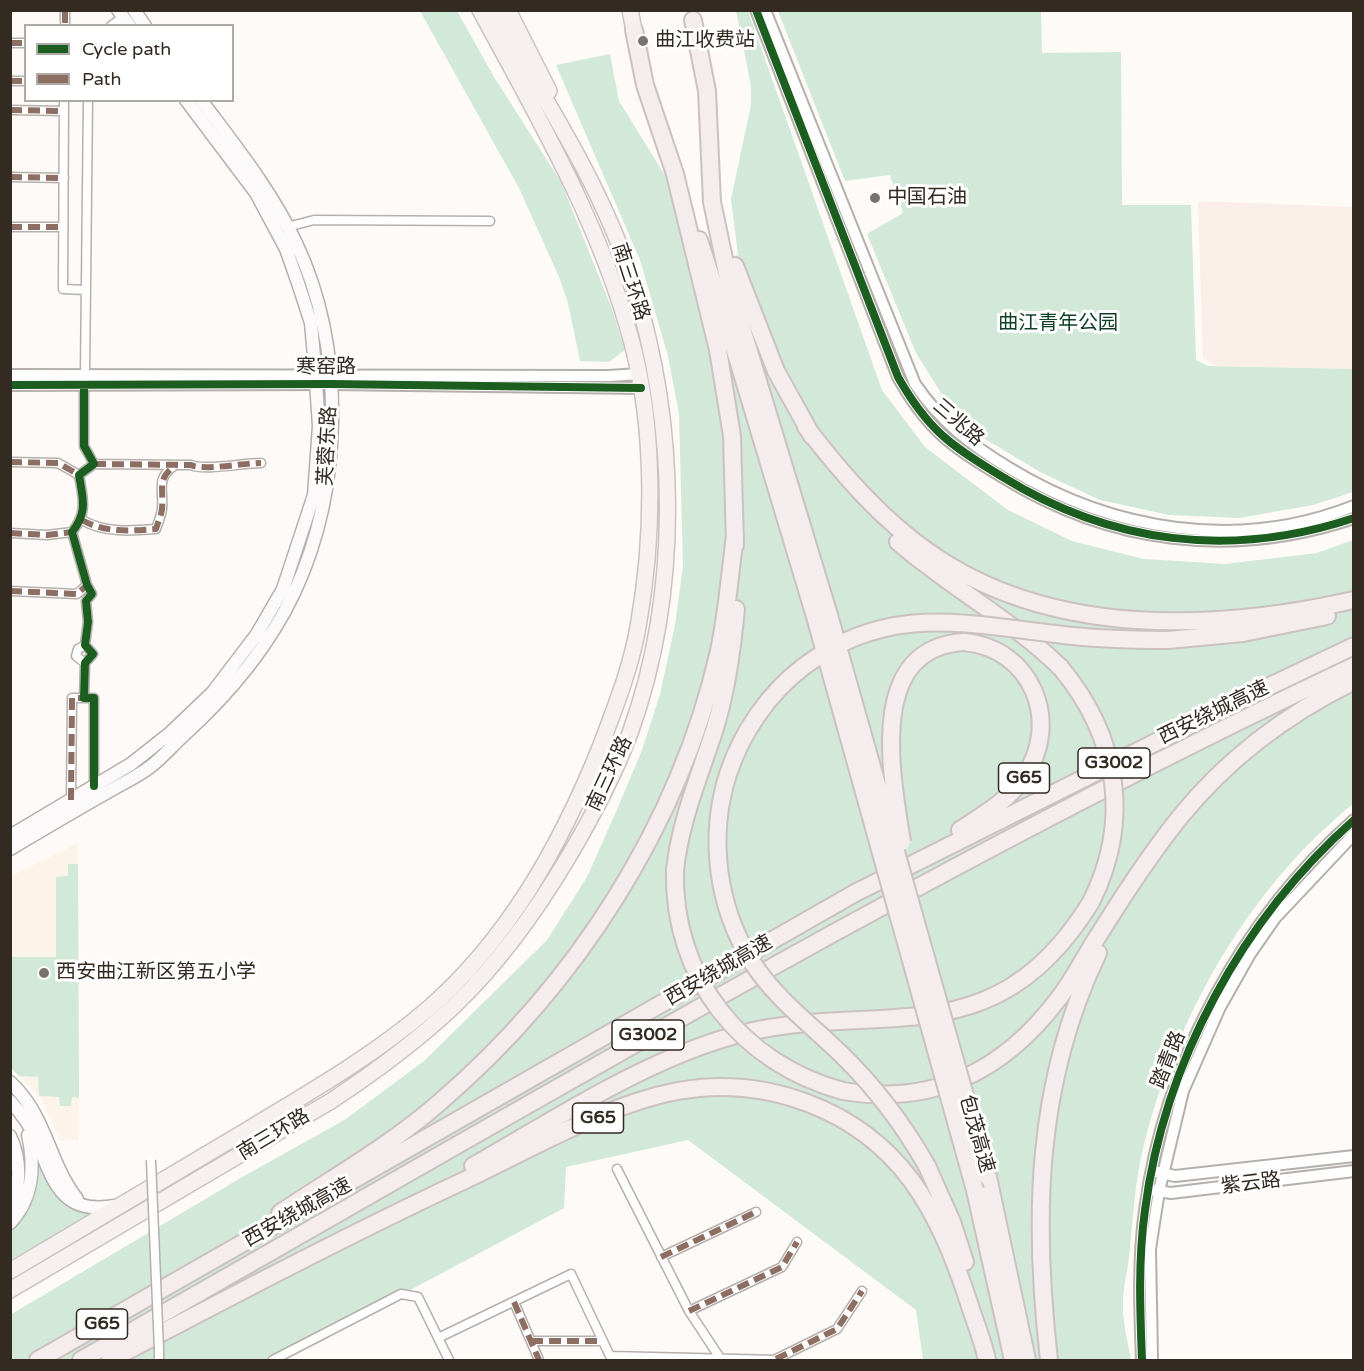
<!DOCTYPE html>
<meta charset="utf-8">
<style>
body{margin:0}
#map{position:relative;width:1364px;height:1371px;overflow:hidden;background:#fdfaf8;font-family:"Varela Round",sans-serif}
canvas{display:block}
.frame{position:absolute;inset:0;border:12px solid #332a22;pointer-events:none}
.legend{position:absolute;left:24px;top:24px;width:210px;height:78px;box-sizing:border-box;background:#fff;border:2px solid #adaaa7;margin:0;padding:8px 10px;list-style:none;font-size:18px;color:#332a22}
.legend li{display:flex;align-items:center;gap:12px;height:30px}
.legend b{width:30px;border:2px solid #adaaa7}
</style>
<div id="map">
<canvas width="1364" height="1371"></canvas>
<div class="frame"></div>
<ul class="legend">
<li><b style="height:8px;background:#1b5e20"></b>Cycle path</li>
<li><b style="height:8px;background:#8d6e63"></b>Path</li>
</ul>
</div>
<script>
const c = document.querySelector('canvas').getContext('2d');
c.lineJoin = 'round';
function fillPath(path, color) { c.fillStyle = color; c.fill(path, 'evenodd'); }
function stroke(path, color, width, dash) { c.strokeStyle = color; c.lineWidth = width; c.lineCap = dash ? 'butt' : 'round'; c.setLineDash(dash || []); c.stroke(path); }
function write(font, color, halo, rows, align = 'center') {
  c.font = font + ' "Varela Round","Noto Sans SC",sans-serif'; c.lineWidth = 6; c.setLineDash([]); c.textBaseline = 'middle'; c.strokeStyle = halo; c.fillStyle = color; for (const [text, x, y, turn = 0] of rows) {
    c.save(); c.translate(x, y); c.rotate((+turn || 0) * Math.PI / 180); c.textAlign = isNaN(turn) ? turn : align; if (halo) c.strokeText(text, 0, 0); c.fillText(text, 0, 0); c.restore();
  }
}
const industrial = new Path2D(`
 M 1198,201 L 1353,207 L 1353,369 L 1216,366 L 1203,358 Z`);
const education = new Path2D(`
 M 78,843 L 79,1140 L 60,1141 L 41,1098 L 11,1068 L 11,876 Z`);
const green = new Path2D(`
 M 420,11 L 457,11 L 494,77 L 561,182 L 612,309 L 625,350 L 609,362 L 580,361 L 568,303 L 559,277 L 519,188 Z
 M 736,11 L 748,11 L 882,390 L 925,447 L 1008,510 L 1072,541 L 1144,559 L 1225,564 L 1317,553 L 1353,540 L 1353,804 C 1247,889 1173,1022 1142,1153 C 1135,1184 1133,1216 1130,1248 C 1129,1262 1126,1275 1124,1288 C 1120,1312 1127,1338 1131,1360 L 923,1360 L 916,1310 L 688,1140 L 566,1167 L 564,1208 L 279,1360 L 11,1360 L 10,1315 L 244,1176 L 346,1119 L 424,1061 L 547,940 L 587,877 L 619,805 L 642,750 L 660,694 L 675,625 L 683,566 L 679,414 L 668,356 L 640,260 L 556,65 L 610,54 L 619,101 L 676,193 L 691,263 L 738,255 L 731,199 L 751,105 L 751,86 Z
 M 778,11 L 1041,11 L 1042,53 L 1121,52 L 1122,205 L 1191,205 L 1196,360 L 1208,366 L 1353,369 L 1353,492 L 1313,505 L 1239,518 L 1169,515 L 1100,500 L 1040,472 L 977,434 L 951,409 L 916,353 L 867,234 L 903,213 L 890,175 L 845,181 Z
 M 68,864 L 78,864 L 79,1098 L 72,1097 L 71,1106 L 60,1106 L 59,1097 L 39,1096 L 38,1077 L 19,1076 L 10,1067 L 11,957 L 56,957 L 56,877 L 68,876 Z
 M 39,1163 C 51,1193 61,1206 93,1213 L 11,1260 L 10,1232 C 29,1212 37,1190 39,1163 Z`);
const minor = new Path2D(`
 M 65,23 L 65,10
 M 111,26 L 123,17
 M 10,43 L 26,43
 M 10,81 L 26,81
 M 64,100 L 63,289 L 86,290
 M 10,110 L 64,111
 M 10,177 L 64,178
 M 10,227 L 63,227
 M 287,227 L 314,220 L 490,221
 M 85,374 L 88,100
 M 84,385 L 84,446 L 94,464 L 79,475 C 83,499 88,512 72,532 L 87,585 L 92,594 L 86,601 L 88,622 L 85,645 L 93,654 L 85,663 L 84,698 L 94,698 L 94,786
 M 10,462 L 58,463 L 79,475
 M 94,464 L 191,465 C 204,471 243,463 261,463
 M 82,520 C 104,533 131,531 156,529 C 158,523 161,516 162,509 C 164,489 155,479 175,465
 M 10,533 L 47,535 L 72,532
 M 10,591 L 77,594 L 87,585
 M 85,663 L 76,656 L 78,649 L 85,645
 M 71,800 L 72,698 L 84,698
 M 617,1169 L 689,1311 L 720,1358
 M 661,1257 L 756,1212
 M 514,1302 L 539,1360
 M 689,1311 L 782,1267 L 797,1242
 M 438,1338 L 571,1274 L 610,1356 L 778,1360
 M 531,1341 L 603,1341
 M 159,1350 L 159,1360
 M 776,1359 L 837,1329 L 862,1291
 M 273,1360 L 401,1294 L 418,1297 L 449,1360`);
const tertiary = new Path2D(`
 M 756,10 L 898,377 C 928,430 950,445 1001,476 C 1110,544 1231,559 1354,518
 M 765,10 L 915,384 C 940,421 971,445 1009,468 C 1112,531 1239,552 1354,506
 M 10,375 L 609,376 L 639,374
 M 10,385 L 330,384 L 641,388
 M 1157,1172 L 1175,1176 L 1354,1156
 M 1152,1190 L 1171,1193 L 1354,1171
 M 1142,1360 C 1140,1310 1138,1260 1145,1210 C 1164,1063 1242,919 1354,820
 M 1152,1360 L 1150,1249 L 1159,1191 L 1183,1091 L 1220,1007 L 1250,954 L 1275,918 L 1354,834`);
const secondary = new Path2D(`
 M 118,10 L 130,26
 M 134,10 L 145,26
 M 10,836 L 131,764 L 169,734 L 213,692 L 257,634 L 283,589 L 314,495 L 319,426 L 315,368 L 311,323 L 298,283 L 286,249 L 256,193 L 186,100
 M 10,849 C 42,830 74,811 106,793 C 121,784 137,777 150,767 C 162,758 173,745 184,735 C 228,695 268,648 294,593 C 343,488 346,349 296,243 C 271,190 236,147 201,100
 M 10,1082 C 47,1116 48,1162 77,1199
 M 10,1101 C 22,1114 32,1128 38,1144 C 54,1184 63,1215 115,1206
 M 10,1136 C 21,1159 21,1187 10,1211
 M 10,1223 C 33,1199 35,1166 28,1135`);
const trunk = new Path2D(`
 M 508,10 L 549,91
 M 630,10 L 634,30
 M 10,1271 C 88,1225 166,1179 244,1132 C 308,1093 372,1057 429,1008 C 508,939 560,846 599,750 C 615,708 632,666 639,621 C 654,535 655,429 632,343 C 601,225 538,117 480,10
 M 10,1290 L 331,1101 C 375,1072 417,1041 455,1005 C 500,962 537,910 569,856 C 592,817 614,776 630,733 C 681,591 678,426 633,283 C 602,185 544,99 493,10`);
const motorway = new Path2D(`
 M 693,20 L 707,91 L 712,202 L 731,292 L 829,615
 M 634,30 L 645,85 L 675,174 L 718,350 L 732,436 L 735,545
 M 699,240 L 738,360 L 816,620
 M 735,266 L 776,371 L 812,436
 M 806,427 C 842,474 882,520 930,553 C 1052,638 1215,631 1354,600
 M 898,542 C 950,587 1012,620 1061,668
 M 1168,640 L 1243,633 L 1327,616
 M 960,830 C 983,815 1009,800 1024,777 C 1062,722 1032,648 964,642
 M 675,870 C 680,821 700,775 715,728 C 727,689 732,649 736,609
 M 843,1091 C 935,1106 1004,1071 1059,998 C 1072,981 1082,962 1093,944 C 1120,901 1148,857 1180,817 C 1227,759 1287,714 1354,681
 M 473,1166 C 552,1121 632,1068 719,1040 C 869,992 987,1069 1091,902
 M 927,1166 L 952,1222 L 965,1262
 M 988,1177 L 1027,1360
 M 975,1190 L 1013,1360
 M 280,1213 C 334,1177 391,1145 440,1102 C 575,986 679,826 719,651 C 727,613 730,574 735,535
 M 38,1360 L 855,893 L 1228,706 L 1354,646
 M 81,1360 C 502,1122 916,872 1354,666
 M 110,1360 C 226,1299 342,1238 461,1182 C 527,1151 607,1104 678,1091 C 765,1075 858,1109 911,1180 C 938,1217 955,1260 969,1303 C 975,1322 983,1341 987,1360
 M 1049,1360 C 1033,1220 1035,1084 1098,953`);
const minorBridge = new Path2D(`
 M 151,1160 L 159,1350`);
const motorwayBridge = new Path2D(`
 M 829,615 L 988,1177
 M 816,620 L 975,1190
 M 1061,668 C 1118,737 1132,820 1091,902
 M 902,842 C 892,777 865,648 964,642
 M 675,870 C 672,977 742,1064 843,1091
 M 927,1166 C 903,1124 875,1087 841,1054 C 810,1024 775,998 752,962 C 717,907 708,837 728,774 C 742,732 768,694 803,667 C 886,604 961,623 1056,634 C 1093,639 1130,640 1168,640`);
const quiet = new Path2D(`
 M 65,23 L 65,10
 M 10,43 L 26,43
 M 10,81 L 26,81
 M 10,110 L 64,111
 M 10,177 L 64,178
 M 10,227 L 63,227
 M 10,462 L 58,463 L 79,475
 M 94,464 L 191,465 C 204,471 243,463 261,463
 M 82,520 C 104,533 131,531 156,529 C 158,522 161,516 162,509 C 164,488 156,479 176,465
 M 10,533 L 47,535 L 72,532
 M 10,591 L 77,594 L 87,585
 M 71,800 L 72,698 L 84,698
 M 661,1257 L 756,1212
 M 514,1302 L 539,1360
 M 689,1311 L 782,1267 L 797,1242
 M 531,1341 L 603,1341
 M 776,1359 L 837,1329 L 862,1291`);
const cycleway = new Path2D(`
 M 756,10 L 898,377 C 928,430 950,445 1001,476 C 1110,544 1231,559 1354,518
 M 10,385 L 330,384 L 641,388
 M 84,385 L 84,446 L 94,464 L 79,475 C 83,499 88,512 72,532 L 87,585 L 92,594 L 86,601 L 88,622 L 85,645 L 93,654 L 85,663 L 84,698 L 94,698 L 94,786
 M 1142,1360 C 1140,1310 1138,1260 1145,1210 C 1164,1063 1242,919 1354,820`);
const markers = [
 [643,41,6,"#7a736d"],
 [875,198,6,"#7a736d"],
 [44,973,6,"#7a736d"]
];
const shields = [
 [1114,763,72],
 [1024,778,51],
 [648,1035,72],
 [598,1118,51],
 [102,1324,51]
];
const shieldNames = [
 ["G3002",1114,763],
 ["G65",1024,778],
 ["G3002",648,1035],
 ["G65",598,1118],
 ["G65",102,1324]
];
const poiNames = [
 ["曲江收费站",655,41],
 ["中国石油",887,198],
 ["西安曲江新区第五小学",56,973]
];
const streetNames = [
 ["南三环路",630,282,72],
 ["寒窑路",326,368],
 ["三兆路",958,423,41],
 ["芙蓉东路",328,446,-87],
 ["西安绕城高速",1214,713,-26],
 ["南三环路",610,774,-65],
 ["西安绕城高速",719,971,-30],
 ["踏青路",1169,1060,-68],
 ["包茂高速",976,1134,74],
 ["南三环路",274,1135,-31],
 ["紫云路",1251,1184,-7],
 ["西安绕城高速",298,1213,-29]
];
const parkNames = [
 ["曲江青年公园",1058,324]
];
fillPath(industrial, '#faefe8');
fillPath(education, '#fcf4e8');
fillPath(green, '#d2e8d9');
stroke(minor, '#b6b0ac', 11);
stroke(tertiary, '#b6b0ac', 14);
stroke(secondary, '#b6b0ac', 15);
stroke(trunk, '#cbc1c0', 18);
stroke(motorway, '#cbc1c0', 20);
stroke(minor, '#fffefe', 8);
stroke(tertiary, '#fffefe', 10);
stroke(secondary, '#fbf9f9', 12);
stroke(trunk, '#f6f0f0', 15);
stroke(motorway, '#f4eced', 16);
stroke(minorBridge, '#b6b0ac', 11, []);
stroke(motorwayBridge, '#cbc1c0', 20, []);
stroke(minorBridge, '#fffefe', 8);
stroke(motorwayBridge, '#f4eced', 16);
stroke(quiet, '#8d6e63', 6, [12, 6]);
stroke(cycleway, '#1b5e20', 8);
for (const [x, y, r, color] of markers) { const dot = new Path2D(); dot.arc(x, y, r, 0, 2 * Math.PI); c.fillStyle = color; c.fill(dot); stroke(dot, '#fff', 2); }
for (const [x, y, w] of shields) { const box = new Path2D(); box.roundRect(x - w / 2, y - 15, w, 30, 4.5); c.fillStyle = '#fff'; c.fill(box); stroke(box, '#332a22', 1.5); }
write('bold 18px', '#332a22', null, shieldNames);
write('20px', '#332a22', '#fff', poiNames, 'left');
write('20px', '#332a22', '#fff', streetNames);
write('20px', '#114028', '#fff', parkNames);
</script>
